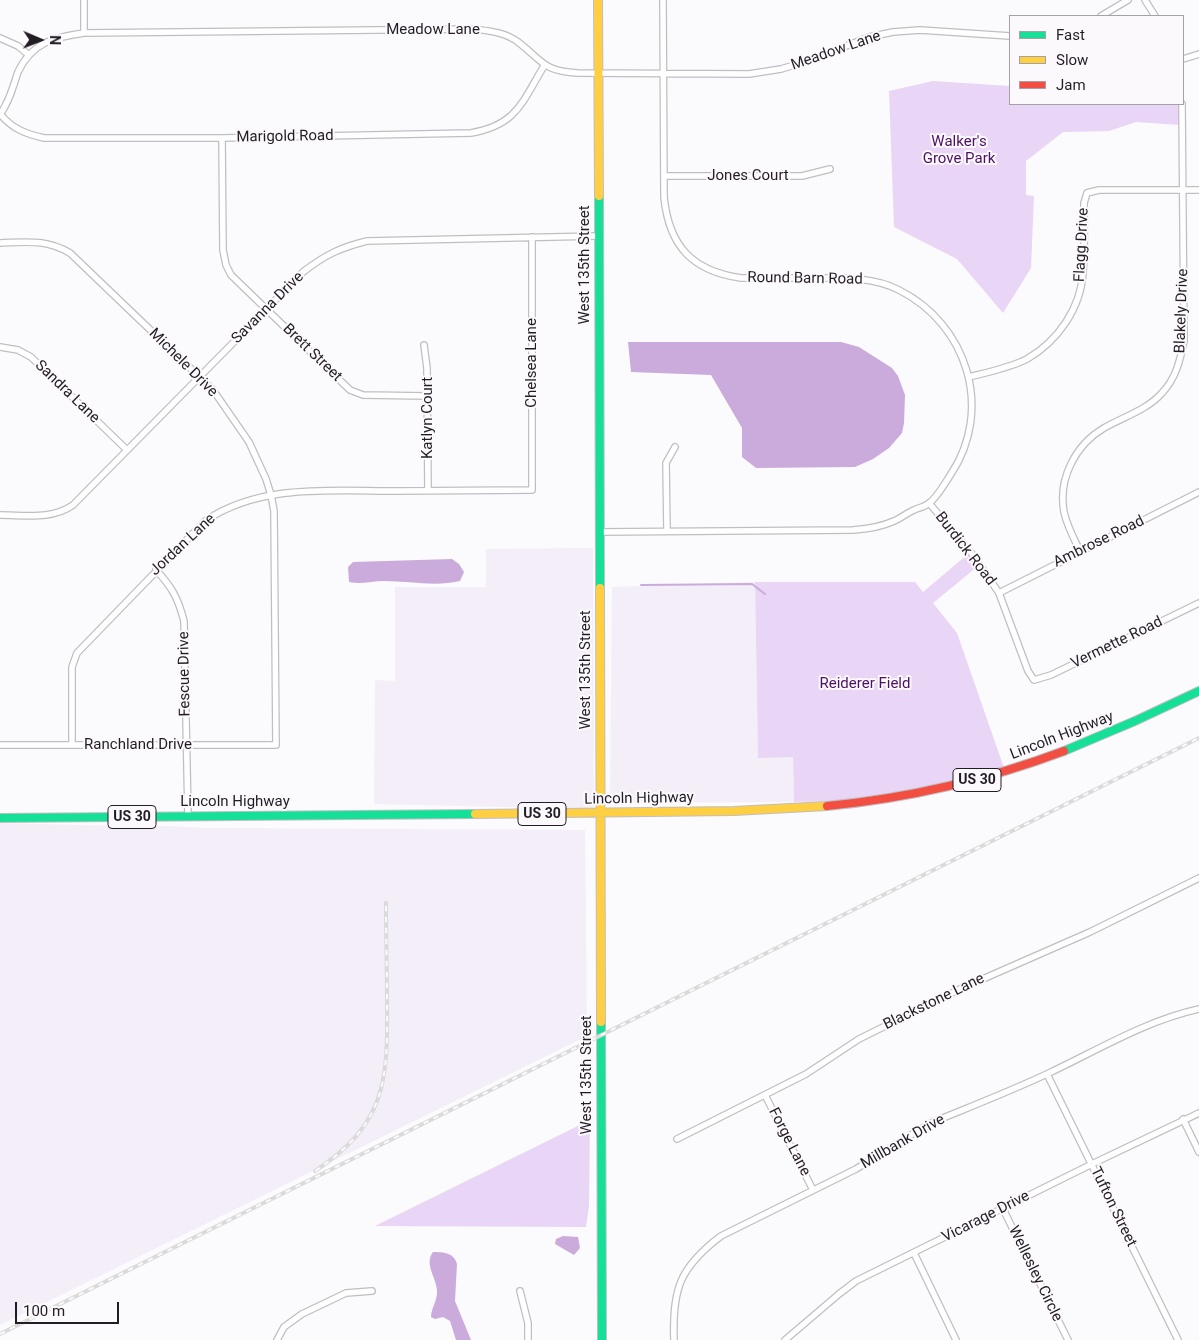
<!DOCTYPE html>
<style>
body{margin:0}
#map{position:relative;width:1199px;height:1340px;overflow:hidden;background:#fbfafc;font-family:Roboto,sans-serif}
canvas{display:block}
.legend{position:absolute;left:1009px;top:15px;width:175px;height:90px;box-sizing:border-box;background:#fcf9fd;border:1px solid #a5a1a7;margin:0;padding:6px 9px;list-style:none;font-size:15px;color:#221d25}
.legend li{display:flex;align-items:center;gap:10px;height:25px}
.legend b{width:25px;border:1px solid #a5a1a7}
.north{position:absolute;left:15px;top:15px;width:50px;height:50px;-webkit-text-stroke:4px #fcf9fd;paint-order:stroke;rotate:91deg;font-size:14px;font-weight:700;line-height:20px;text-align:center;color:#221d25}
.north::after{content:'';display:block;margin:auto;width:18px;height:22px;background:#221d25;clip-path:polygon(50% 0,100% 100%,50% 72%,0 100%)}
.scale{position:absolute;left:15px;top:1302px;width:104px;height:22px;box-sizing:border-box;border:2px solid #221d25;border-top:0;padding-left:6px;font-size:15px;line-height:18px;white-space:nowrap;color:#221d25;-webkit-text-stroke:4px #fcf9fd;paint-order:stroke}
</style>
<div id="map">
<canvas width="1199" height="1340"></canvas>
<ul class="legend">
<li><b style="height:6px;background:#16e098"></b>Fast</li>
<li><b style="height:6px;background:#ffcf43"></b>Slow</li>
<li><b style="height:6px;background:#f24e42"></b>Jam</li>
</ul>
<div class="north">N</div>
<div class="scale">100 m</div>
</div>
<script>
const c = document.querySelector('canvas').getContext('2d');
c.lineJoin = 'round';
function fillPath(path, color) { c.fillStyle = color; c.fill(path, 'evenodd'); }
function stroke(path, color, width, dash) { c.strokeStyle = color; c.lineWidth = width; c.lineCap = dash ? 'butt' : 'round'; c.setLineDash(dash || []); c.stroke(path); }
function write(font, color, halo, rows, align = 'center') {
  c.font = font + ' Roboto,sans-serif'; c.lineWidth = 4; c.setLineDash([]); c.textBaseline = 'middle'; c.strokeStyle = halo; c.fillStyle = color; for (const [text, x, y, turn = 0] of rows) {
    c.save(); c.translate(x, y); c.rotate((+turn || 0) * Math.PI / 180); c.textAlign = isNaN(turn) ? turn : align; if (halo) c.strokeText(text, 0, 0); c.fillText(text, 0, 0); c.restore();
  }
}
const built = new Path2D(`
 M 593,548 L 594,809 L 374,804 L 375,680 L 395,681 L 395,587 L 486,587 L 486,549 Z
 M 755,582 L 758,757 L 793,757 L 794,802 L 610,803 L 612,587 Z
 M 0,823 L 117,826 L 166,826 L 205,828 L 585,830 L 587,1036 L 0,1325 Z`);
const green = new Path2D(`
 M 933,81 L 1010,86 L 1010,104 L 1178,104 L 1180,125 L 1136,122 L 1109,131 L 1063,132 L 1026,161 L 1026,195 L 1034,196 L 1031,268 L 1003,313 L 957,259 L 894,227 L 889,91 Z
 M 968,554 L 978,566 L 933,603 L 957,633 L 1004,768 L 921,788 L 836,801 L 794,802 L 793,757 L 758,758 L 755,582 L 915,582 L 923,592 Z
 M 590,1120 L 589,1206 L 586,1227 L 375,1226 Z`);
const water = new Path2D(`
 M 628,342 L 841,342 L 859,347 L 892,368 L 898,376 L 905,395 L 904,423 L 902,433 L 889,448 L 873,459 L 855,467 L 756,468 L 742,457 L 742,428 L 711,375 L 631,372 Z
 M 452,559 L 459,564 L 464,572 L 460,581 C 435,587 410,581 384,581 C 372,581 361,585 349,582 L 348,567 L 353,562 Z
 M 563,1236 L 578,1237 L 580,1248 L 574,1255 L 555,1244 L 556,1239 Z
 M 433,1252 C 444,1252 454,1253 457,1264 L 455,1301 L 471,1340 L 456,1340 L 450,1321 L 443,1317 L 435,1319 L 431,1317 C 431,1308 438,1300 437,1290 C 436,1277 424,1264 433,1252 Z`);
const stream = new Path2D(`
 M 641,585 L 752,584 L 765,594`);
const street = new Path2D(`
 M 84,0 L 84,33
 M 1145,0 L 1155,16
 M 1101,16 L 1128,0
 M 0,38 L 18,46 L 29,55
 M 1183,59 L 1199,54
 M 0,115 C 5,107 10,97 13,87 C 15,82 16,77 18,72 C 32,42 55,37 84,33 L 474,29 C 489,31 505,32 518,42 C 543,61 542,71 578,73 L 749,74 L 781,69 L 808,61 L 869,37 L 893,32 L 920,30 L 1010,36
 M 1,115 C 13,129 26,134 44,138 L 222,138 L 471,133 C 517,125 522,102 544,66
 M 222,138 L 223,250 L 226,265 L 231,275 L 350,390 L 363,395 L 427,396
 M 664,176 L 802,176 L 830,169
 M 0,243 C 27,242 46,239 70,253 L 213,390 L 249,442 L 266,479 L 271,495 L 274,511 L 276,745 L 0,745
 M 424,345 L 427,368 L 428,491
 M 0,347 L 18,350 L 31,357 L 127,450
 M 969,377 C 989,372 1009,368 1027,359 C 1058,341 1081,308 1083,272 C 1085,250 1084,226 1084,203 L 1087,193 L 1099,190 L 1199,190
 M 929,503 L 973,555 L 999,593 L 1028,671 L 1034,680 L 1051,675 L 1199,603
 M 0,515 C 25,515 52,520 73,505 L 303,272 C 325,255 339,248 367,241 L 598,236
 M 667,531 L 666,463 L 675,447
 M 599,532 L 853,530 C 867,529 881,527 894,521 C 901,518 907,513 914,510 C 918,508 924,507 928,504 C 937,498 945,483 951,474 C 994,409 967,324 899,290 C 872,276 839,278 809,278 C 786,278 764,278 741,278 C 692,271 669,246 664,197 L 663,0
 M 1080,551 C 1074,539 1067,526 1064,512 C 1058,479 1075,445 1104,428 C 1123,417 1147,410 1162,393 C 1176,378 1180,361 1184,341 L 1182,104
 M 156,570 C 172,587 178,598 184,621 L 188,816
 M 999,593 L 1199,492
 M 72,745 L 72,667 L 77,653 L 205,521 C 261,483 333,491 398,491 C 442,491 487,490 532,490 L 532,237
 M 1047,1074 L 1178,1340
 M 765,1095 L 813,1190
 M 1183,1119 L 1199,1152
 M 677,1139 L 806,1074 L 859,1039 L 960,989 L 1090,932 L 1199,878
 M 1003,1209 L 1068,1340
 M 914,1253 L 956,1340
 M 520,1291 L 528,1323 L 528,1340
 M 277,1340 L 284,1327 L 302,1314 L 346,1293 L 372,1291
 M 674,1340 C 672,1289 680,1267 721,1236 L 856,1169 L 919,1130 L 933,1122 C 972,1106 1011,1091 1049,1073 C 1098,1050 1145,1021 1199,1009
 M 785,1340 L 839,1294 L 856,1281 L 1092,1164 L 1199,1113`);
const fast = new Path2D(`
 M 599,196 L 600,588
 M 1064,751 L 1135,721 L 1199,691
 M 0,818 L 475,814
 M 601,1022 L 602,1340`);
const slow = new Path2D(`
 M 598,0 L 599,196
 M 600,588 L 601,1022
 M 475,814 L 734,811 L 827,806`);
const jam = new Path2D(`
 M 827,806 C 909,798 987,780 1064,751`);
const rail = new Path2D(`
 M 315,1171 C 386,1124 388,1081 387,1002 C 387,969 386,936 386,903
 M 0,1334 L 1199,738`);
const shields = [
 [977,780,48],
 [542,814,48],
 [132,817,48]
];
const shieldNames = [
 ["US 30",977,780],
 ["US 30",542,814],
 ["US 30",132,817]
];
const streetNames = [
 ["Meadow Lane",433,30],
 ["Meadow Lane",836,51,-19],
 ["Marigold Road",285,137,-1],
 ["Jones Court",748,176],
 ["Flagg Drive",1082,245,-87],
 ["West 135th Street",585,265,-90],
 ["Round Barn Road",805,279,1],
 ["Savanna Drive",268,308,-45],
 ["Blakely Drive",1182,311,-88],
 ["Brett Street",312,353,44],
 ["Michele Drive",183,363,45],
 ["Chelsea Lane",532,363,-90],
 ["Sandra Lane",67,392,44],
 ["Katlyn Court",428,418,-90],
 ["Ambrose Road",1099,542,-26],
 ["Jordan Lane",183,545,-43],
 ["Burdick Road",965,549,52],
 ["Vermette Road",1117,643,-26],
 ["West 135th Street",586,670,-90],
 ["Fescue Drive",185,674,-91],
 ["Lincoln Highway",1062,736,-21],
 ["Ranchland Drive",138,745],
 ["Lincoln Highway",639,799,-1],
 ["Lincoln Highway",235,802],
 ["Blackstone Lane",934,1002,-26],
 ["West 135th Street",587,1075,-90],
 ["Forge Lane",789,1142,63],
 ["Millbank Drive",903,1142,-30],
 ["Tufton Street",1113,1207,64],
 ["Vicarage Drive",986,1217,-27],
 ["Wellesley Circle",1035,1274,64]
];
const parkNames = [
 ["Walker's",959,142],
 ["Grove Park",959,159],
 ["Reiderer Field",865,684]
];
fillPath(built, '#f4eef8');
fillPath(green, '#e9d5f6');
fillPath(water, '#caabdc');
stroke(stream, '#caabdc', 2);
stroke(street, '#c0bec2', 8);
stroke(fast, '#c0bec2', 10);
stroke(slow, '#c0bec2', 10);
stroke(jam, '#c0bec2', 10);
stroke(street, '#fefeff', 5.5);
stroke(fast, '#16e098', 8);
stroke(slow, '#ffcf43', 8);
stroke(jam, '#f24e42', 8);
stroke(rail, '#dadada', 4);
stroke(rail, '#fcf9fd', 2, [5.5]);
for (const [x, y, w] of shields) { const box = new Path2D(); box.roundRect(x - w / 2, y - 11.5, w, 23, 4); c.fillStyle = '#fcf9fd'; c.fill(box); stroke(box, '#221d25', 1); }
write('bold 14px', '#221d25', null, shieldNames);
write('15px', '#221d25', '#fcf9fd', streetNames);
write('15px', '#4b1164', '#fcf9fd', parkNames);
</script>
